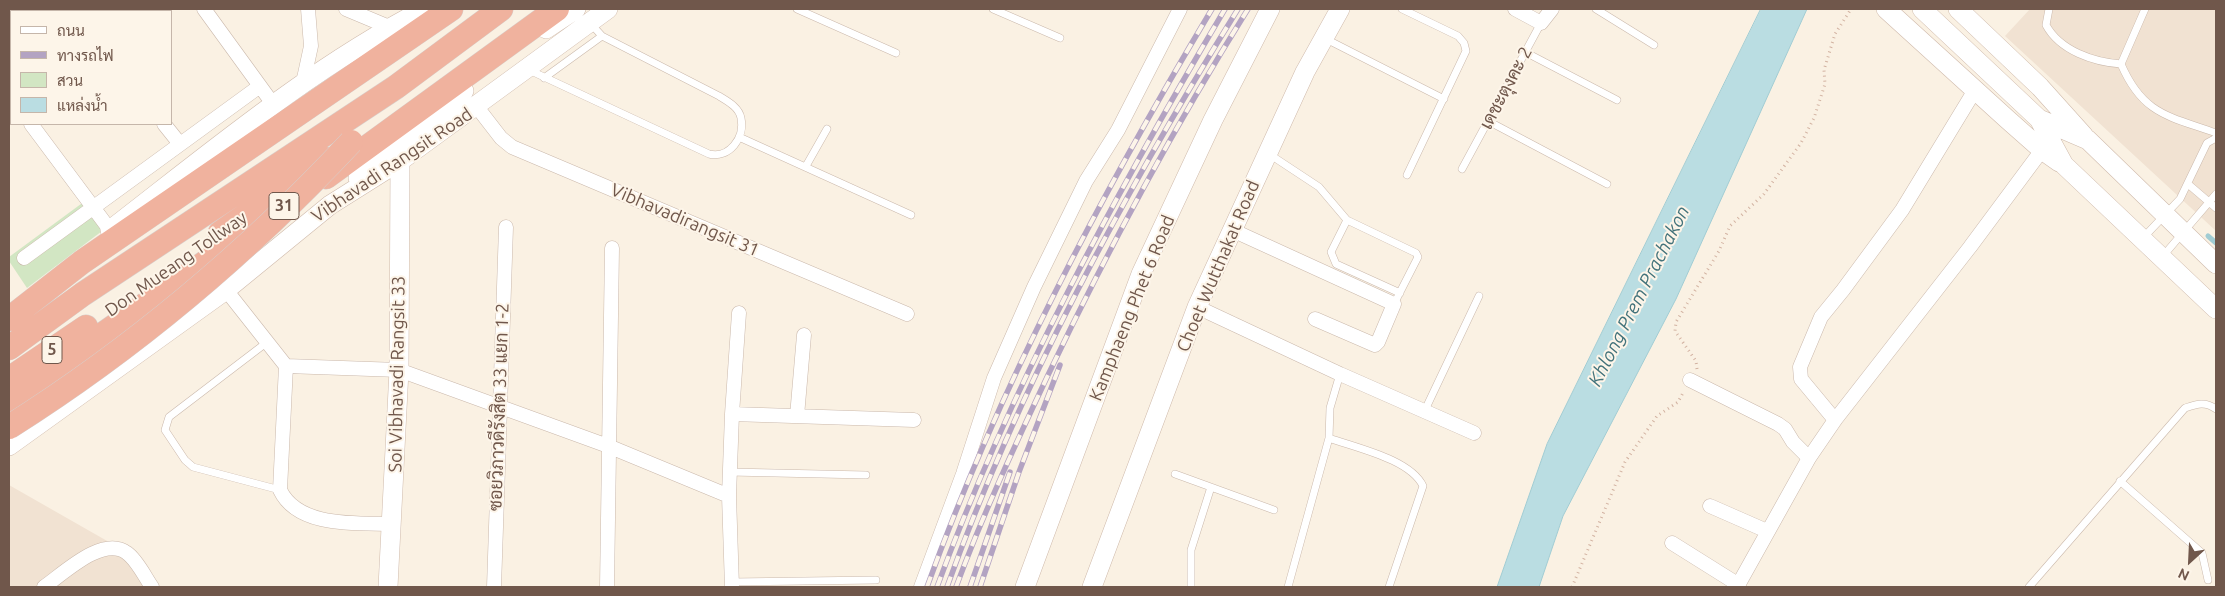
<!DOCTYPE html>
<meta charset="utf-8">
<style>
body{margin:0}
#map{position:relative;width:2225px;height:596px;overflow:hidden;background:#faf1e3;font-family:Ubuntu,Sarabun,sans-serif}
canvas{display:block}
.frame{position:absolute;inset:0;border:10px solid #70574b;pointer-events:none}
.legend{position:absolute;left:10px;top:10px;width:162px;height:115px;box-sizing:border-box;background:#fdf5e9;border:1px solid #c5b6aa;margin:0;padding:6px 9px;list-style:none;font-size:15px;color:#70574b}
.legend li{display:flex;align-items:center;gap:10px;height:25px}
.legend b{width:25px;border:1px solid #c5b6aa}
.north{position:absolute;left:2165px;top:536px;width:50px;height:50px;-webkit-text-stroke:4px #fdf5e9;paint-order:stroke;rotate:205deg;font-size:14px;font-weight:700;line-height:20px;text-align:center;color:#70574b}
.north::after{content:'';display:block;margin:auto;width:18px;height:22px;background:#70574b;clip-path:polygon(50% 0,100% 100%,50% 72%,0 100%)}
</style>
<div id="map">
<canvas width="2225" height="596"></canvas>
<div class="frame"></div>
<ul class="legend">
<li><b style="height:6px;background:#fff"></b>ถนน</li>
<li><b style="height:6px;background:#b3a3c2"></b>ทางรถไฟ</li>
<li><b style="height:14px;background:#d2e6c3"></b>สวน</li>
<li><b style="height:14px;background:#badde2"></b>แหล่งน้ำ</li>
</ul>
<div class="north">N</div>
</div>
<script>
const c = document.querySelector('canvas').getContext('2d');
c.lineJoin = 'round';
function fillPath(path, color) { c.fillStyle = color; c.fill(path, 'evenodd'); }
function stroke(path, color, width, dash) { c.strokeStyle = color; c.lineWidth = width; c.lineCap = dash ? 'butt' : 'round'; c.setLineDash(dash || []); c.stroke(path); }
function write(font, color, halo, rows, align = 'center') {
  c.font = font + ' Ubuntu,Sarabun,sans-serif'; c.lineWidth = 4; c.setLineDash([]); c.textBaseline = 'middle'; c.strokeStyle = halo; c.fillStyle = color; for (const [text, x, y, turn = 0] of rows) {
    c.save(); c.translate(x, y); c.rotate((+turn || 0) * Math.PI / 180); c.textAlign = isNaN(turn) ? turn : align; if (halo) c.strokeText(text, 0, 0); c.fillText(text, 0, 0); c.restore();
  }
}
const residential = new Path2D(`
 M 2030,9 L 2216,9 L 2216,231 L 2005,36 Z
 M 9,485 L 123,550 L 154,587 L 9,587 Z`);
const green = new Path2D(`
 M 85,201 L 106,228 L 27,288 L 9,261 L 9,257 Z`);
const water = new Path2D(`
 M 1761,9 L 1807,9 L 1676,299 L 1563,516 L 1539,587 L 1497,587 L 1547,444 Z`);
const stream = new Path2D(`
 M 2208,236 L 2216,243`);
const path = new Path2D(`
 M 1697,369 L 1696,361 L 1675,331 L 1676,322 L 1719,251 L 1730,226 L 1764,194 L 1801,143 L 1814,118 L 1825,84 L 1824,70 L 1835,34 L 1851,9
 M 1572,587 L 1625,462 L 1657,416 L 1678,402 L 1684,391`);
const lane = new Path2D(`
 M 797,9 L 896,53
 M 993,9 L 1060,38
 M 1402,9 L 1458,36 L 1464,43 L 1466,51 L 1407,175
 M 1596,9 L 1654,45
 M 2049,9 L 2046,25 C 2060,51 2094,62 2121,64
 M 2145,9 L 2121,64 C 2143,115 2169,116 2216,133
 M 1324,38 L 1444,99
 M 1525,52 L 1617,100
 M 529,70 L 709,154 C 729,159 745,138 741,118 C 739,107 727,101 719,96 L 602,36 L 591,24
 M 544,78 L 602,36
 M 1488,121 L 1607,184
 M 739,137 L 911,215
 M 1269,154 L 1319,187 L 1347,220 L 1416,253 L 1418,257 L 1394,304
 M 806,166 L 827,129
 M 1462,169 L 1541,23
 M 2188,184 L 2216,208
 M 1347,220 L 1331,252 L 1336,264 L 1400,293
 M 2142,239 L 2180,199 L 2207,143 L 2216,138
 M 2163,256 L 2216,194
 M 266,343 L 169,417 L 165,430 L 185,460 L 193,467 L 280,490
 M 1425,410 L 1479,296
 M 1329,438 C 1356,448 1410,459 1423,486 L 1389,587
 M 730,472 L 866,475
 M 1175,474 L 1274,510
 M 2120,481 L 2202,553 L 2208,580
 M 732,582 L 876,580
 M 1191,587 L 1191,550 L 1211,487
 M 1288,587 L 1329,438 L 1330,408 L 1340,374
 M 2029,587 L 2185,408 C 2197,404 2205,401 2216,409`);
const street = new Path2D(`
 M 77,9 L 79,11
 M 204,9 L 273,104
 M 346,9 L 389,27
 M 1515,9 L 1541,23 L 1552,9
 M 303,83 L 311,46 L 308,9
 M 9,94 L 11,97
 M 477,107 L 501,138 L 512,147 L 907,314
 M 31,124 L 110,230
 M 164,124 L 180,144
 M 1232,230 L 1394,304 L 1378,342 L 1375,345 L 1315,319
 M 24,258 L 260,86
 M 226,290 L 286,366 L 280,490 C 298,528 357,523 392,524
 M 1197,307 L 1340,374 L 1474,433
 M 286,366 L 399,370 L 608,446 L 729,496
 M 1690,380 L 1778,424 L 1785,429 L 1793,442 L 1809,458
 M 732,414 L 914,420
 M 797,416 L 804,335
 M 1835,420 L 1801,379 L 1800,367 L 1821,317 L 1843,290 L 1902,210 L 1975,90
 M 1710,506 L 1767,531
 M 1672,543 L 1739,585
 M 44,587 C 64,573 103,535 127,553 C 137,560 145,577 152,587
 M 494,587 L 506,227
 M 607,587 L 612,248
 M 732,587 L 729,496 L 732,414 L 739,313
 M 921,587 L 963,474 L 994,378 L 1034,287 L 1086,181 L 1118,130 L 1180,9
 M 1737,587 L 1809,458 L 1835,420 L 1970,247 L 2042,150`);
const secondary = new Path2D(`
 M 1886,9 L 2007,119 L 2042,150 L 2059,162
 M 1922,9 L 2039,119 L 2064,165 L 2216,309
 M 1958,9 L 2040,87 L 2084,136
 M 546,29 L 576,9
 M 2039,119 L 2088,140 L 2216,264
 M 358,178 L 405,135 L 464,91
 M 110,230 C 211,152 311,68 425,9
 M 9,446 L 226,290 L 330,205 L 400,161 L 608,9
 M 388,587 L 399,370 L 400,161 L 405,135
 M 1025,587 L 1141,274 L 1213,120 L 1270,9
 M 1092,587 L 1197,307 L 1305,72 L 1340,9`);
const highway = new Path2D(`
 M 326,177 L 557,9
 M 220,233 L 326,159
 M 9,319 L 82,262 L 451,9
 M 9,348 L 83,294 L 396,87 L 501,9
 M 9,379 L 86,327
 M 9,400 L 250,231`);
const rail = new Path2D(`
 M 927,587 C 1000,385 1102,193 1212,9
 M 937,587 C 1011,386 1116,193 1225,9
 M 947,587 C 1020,384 1125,192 1238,9
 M 956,587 C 983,514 1016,443 1049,373 C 1109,247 1175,126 1248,9
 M 970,587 L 1010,472
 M 980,587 L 1019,472 L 1060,365`);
const highwayBridge = new Path2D(`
 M 9,427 C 134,348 250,250 351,142`);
const shields = [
 [284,206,30],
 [52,350,20]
];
const shieldNames = [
 ["31",284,206],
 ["5",52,350]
];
const streetNames = [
 ["เดชะตุงคะ 2",1506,88,-62],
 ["Vibhavadi Rangsit Road",392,165,-34],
 ["Vibhavadirangsit 31",685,220,23],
 ["Don Mueang Tollway",176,264,-35],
 ["Choet Wutthakat Road",1218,266,-67],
 ["Kamphaeng Phet 6 Road",1132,308,-68],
 ["Soi Vibhavadi Rangsit 33",397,374,-89],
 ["ซอยวิภาวดีรังสิต 33 แยก 1-2",499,407,-88]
];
const waterNames = [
 ["Khlong Prem Prachakon",1639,296,-63]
];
fillPath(residential, '#f1e2d2');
fillPath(green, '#d2e6c3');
fillPath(water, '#badde2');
stroke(water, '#a1ccd3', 1);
stroke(stream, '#a1ccd3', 5);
stroke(lane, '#cab8ab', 8);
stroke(street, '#cab8ab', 15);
stroke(secondary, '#cfbaab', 20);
stroke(highway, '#d7d0cd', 25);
stroke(path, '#d2b2a1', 3, [1, 4]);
stroke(lane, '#fff', 7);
stroke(street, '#fff', 14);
stroke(secondary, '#fff', 19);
stroke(highway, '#f0b29e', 24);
stroke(rail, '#b3a3c2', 5.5);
stroke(rail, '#fdf5e9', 4, [11]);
stroke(highwayBridge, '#d7d0cd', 25, []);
stroke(highwayBridge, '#f0b29e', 24);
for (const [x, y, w] of shields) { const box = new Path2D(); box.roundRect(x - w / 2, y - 13.5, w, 27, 4); c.fillStyle = '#fdf5e9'; c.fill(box); stroke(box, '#70574b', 1); }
write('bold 16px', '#70574b', null, shieldNames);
write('18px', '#70574b', '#fdf5e9', streetNames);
write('italic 19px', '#43737b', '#fdf5e9', waterNames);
</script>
